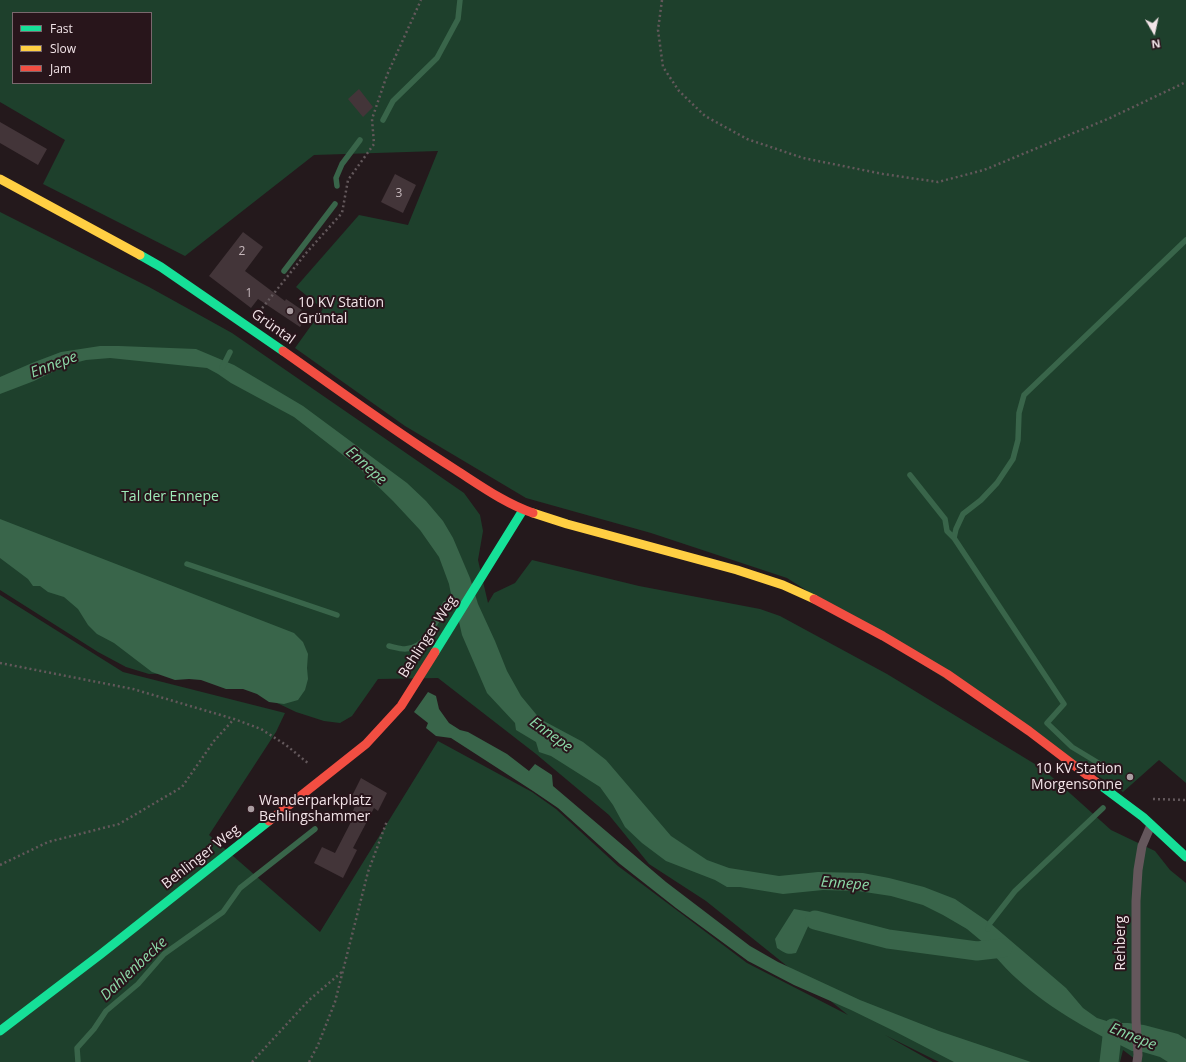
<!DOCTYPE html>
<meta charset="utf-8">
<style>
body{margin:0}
#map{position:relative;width:1186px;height:1062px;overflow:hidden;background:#24191c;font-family:"Open Sans",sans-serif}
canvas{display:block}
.legend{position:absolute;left:12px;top:12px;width:140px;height:72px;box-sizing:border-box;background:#28151b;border:1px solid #79686d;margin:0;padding:5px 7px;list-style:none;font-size:12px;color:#f2e4e8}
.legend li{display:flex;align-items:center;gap:8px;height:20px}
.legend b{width:20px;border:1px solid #79686d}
.north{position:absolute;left:1134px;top:12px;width:40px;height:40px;-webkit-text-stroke:3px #28151b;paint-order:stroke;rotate:171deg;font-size:11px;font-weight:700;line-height:16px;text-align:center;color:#f2e4e8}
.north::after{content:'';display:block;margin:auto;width:14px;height:18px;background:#f2e4e8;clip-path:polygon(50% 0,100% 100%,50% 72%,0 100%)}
</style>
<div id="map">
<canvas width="1186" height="1062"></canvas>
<ul class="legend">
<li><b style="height:5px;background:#16e098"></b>Fast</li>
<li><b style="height:5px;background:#ffcf43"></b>Slow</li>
<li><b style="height:5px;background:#f24e42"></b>Jam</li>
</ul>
<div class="north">N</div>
</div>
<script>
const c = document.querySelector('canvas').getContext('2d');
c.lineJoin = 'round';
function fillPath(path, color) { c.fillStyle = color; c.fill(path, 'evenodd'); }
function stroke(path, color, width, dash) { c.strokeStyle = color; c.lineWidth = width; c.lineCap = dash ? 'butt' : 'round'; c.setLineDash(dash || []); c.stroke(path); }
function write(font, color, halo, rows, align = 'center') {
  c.font = font + ' "Open Sans",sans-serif'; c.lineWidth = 4; c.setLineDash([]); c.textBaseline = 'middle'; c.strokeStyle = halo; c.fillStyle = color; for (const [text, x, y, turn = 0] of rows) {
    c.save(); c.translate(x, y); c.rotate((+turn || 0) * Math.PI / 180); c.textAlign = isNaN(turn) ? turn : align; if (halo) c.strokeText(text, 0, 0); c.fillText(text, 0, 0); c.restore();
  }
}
const green = new Path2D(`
 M 0,0 L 1186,0 L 1186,783 L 1159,760 L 1123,792 L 787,578 L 651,533 L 526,498 L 405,426 L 295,348 L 323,309 L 296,287 L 359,215 L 408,225 L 438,151 L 314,155 L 185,256 L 43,184 L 65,140 L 0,102 ZM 13,13 L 151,13 L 151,83 L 13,83 Z
 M 0,212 L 149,287 L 232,333 L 464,493 L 480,515 L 483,531 L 478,560 L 488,603 L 494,593 L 515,583 L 532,560 L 639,586 L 760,609 L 780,616 L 887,674 L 1043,769 L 1111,830 L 1155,851 L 1170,870 L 1186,883 L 1186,1062 L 1139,1062 L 1123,1050 L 1120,1062 L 939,1062 L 885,1035 L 933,1062 L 0,1062 L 0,595 L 123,672 L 285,713 L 276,732 L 209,835 L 320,932 L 438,741 L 532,792 L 556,809 L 618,866 L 747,963 L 848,1015 L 706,901 L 649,864 L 609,815 L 536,754 L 438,678 L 378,679 L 352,716 L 340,723 L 324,721 L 296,712 L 275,702 L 261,684 L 188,673 L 149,674 L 126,667 L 98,652 L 0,590 Z`);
const water = new Path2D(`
 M 100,346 L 119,346 L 196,349 L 234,365 L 303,406 L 407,483 L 426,501 L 443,521 L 453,538 L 470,578 L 478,604 L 495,641 L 507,671 L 521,696 L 540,719 L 583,742 L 606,760 L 671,836 L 707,860 L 729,868 L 779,876 L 818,872 L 863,873 L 889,878 L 924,887 L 955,899 L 990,923 L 1066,988 L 1083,1008 L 1097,1018 L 1113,1023 L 1128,1023 L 1144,1025 L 1178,1034 L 1186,1039 L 1186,1062 L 1168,1062 L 1160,1057 L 1143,1052 L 1132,1051 L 1116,1043 L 1115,1049 L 1105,1047 L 1105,1038 C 1064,1016 1024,991 994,955 L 976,956 L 977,945 L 985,944 L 967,929 L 943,915 L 923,905 L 891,896 L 858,891 L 823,890 L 783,894 L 740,887 L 727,887 L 715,880 L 666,861 L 642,843 L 625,827 L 613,805 L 600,787 L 551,756 L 539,752 L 536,742 L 516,730 L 515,723 L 487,693 L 462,635 L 455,604 L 445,604 L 451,594 L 449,584 L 439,557 L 420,530 L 393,501 L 357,466 L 294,417 L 231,383 L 218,374 L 207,368 L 110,358 L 86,360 L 67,365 L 34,381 L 0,394 L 0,377 L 32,363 L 61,352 Z
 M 0,519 L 294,633 L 303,642 L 308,654 L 307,668 L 308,679 L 305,690 L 298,700 L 284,704 L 269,702 L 257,694 L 243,689 L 226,689 L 201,680 L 189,679 L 175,680 L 152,672 L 114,643 L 97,634 L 88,625 L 78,609 L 64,597 L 48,592 L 40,586 L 33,586 L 28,579 L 0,558 Z
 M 428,692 L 436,696 L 439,709 L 449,723 L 460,730 L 468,732 L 507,754 L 529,771 L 535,764 L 552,775 L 553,786 L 666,882 L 750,946 L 778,962 L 860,1000 L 939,1031 L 1031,1062 L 954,1062 L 894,1031 L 851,1010 L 794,985 L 748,961 L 676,908 L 620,864 L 558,808 L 533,791 L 451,738 L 436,736 L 426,728 L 428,723 L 414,712 Z
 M 794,909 L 816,913 L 814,924 L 810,922 L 796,953 C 787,955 785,953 777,948 L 775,939 Z`);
const stream = new Path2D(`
 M 383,120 L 393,101 L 437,58 L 458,19 L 460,0
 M 337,186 L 336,178 L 342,164 L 360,140
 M 284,271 L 335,204
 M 222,368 L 230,352
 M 910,475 L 945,519 L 947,531 L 954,538
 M 187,564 L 337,615
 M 389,646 C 394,647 399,649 405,649 C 427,648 436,621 445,604
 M 1110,770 L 1072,747 L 1047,723 L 1064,704 L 954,538 L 956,529 L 963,514 L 981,500 L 997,483 L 1013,459 L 1018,440 L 1019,413 L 1024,395 L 1186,240
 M 988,929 L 990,923 L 1015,891 L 1103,808
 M 78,1062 L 77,1048 L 94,1029 L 106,1011 L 138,984 L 164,954 L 223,912 L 240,888 L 315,829`);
const canal = new Path2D(`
 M 815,920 L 888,939 L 977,951 L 1003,948
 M 1109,1062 L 1113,1028`);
const building = new Path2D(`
 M 359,89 L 373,107 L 363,117 L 348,99 Z
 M 0,122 L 47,149 L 38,165 L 0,143 Z
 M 395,174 L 416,185 L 403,213 L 381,202 Z
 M 243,232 L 263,247 L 245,271 L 285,301 L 286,299 L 302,310 L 300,312 L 307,317 L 300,327 L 258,299 L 251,308 L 209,276 Z
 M 361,778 L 387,793 L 378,811 L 374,808 L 353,848 L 357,850 L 343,878 L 314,863 L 322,847 L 335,853 L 352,820 L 350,819 L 356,803 L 350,800 Z`);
const path = new Path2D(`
 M 662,0 L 658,30 L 663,67 L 679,91 L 705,116 L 747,139 L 803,158 L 883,174 L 938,182 L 984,170 L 1110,118 L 1186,82
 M 259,312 L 307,252 L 342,213 L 348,180 L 374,144 L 372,119 L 387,75 L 421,0
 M 0,663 L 133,689 L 234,719 L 261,729 L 286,745 L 309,764
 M 1153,799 L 1186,800
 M 0,865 L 48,842 L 119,824 L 182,787 L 214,741 L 234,719
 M 252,1062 L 308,1001 L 343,971
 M 309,1062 L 318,1045 L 335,1002 L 368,872 L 387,821`);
const lane = new Path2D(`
 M 1137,1062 L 1138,1055 L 1136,1020 L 1136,901 L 1138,870 L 1142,846 L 1151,825`);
const fast = new Path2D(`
 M 140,255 L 161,267 L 283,351
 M 435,652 L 523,510
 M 1096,782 L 1143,817 L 1186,857
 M 0,1031 L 101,954 L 269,821`);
const slow = new Path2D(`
 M 0,179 L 140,255
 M 533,513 L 567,524 L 737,570 L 783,585 L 814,599`);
const jam = new Path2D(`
 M 283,351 C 340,391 397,433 456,470 C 481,486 506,504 533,513
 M 814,599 L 883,636 L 947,674 L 1029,731 L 1096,782
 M 269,821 L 366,744 L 401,706 L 435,652`);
const markers = [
 [290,311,4,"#aa9da1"],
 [1130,777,4,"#aa9da1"],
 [251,809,4,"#aa9da1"]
];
const numberNames = [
 ["3",399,194],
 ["2",242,252],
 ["1",249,294]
];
const poiNames = [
 ["10 KV Station",298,303],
 ["Grüntal",298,319],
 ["10 KV Station",1122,769,"right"],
 ["Morgensonne",1122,785,"right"],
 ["Wanderparkplatz",259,801],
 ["Behlingshammer",259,817]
];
const streetNames = [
 ["Grüntal",273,327,35],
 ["Behlinger Weg",428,637,-57],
 ["Behlinger Weg",201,857,-38],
 ["Rehberg",1121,943,-90]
];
const parkNames = [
 ["Tal der Ennepe",170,497]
];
const waterNames = [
 ["Ennepe",54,365,-21],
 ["Ennepe",366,466,42],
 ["Ennepe",551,735,36],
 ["Ennepe",845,884,4],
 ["Dahlenbecke",134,969,-43],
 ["Ennepe",1133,1037,22]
];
fillPath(green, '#1e402c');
fillPath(water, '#39654a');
stroke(stream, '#39654a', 5.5);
stroke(canal, '#39654a', 19);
fillPath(building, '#433539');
stroke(path, '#63585b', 2.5, [2, 3]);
stroke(lane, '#65575c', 9);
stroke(fast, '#16e098', 9);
stroke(slow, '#ffcf43', 9);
stroke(jam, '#f24e42', 9);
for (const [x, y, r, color] of markers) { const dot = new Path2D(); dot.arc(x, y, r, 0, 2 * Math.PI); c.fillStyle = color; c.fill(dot); stroke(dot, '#28151b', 1.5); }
write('12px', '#c6b8bc', null, numberNames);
write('14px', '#f2e4e8', '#28151b', poiNames, 'left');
write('14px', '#f2e4e8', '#28151b', streetNames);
write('14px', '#9eebb9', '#28151b', parkNames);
write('italic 15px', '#8bd8a7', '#28151b', waterNames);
</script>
